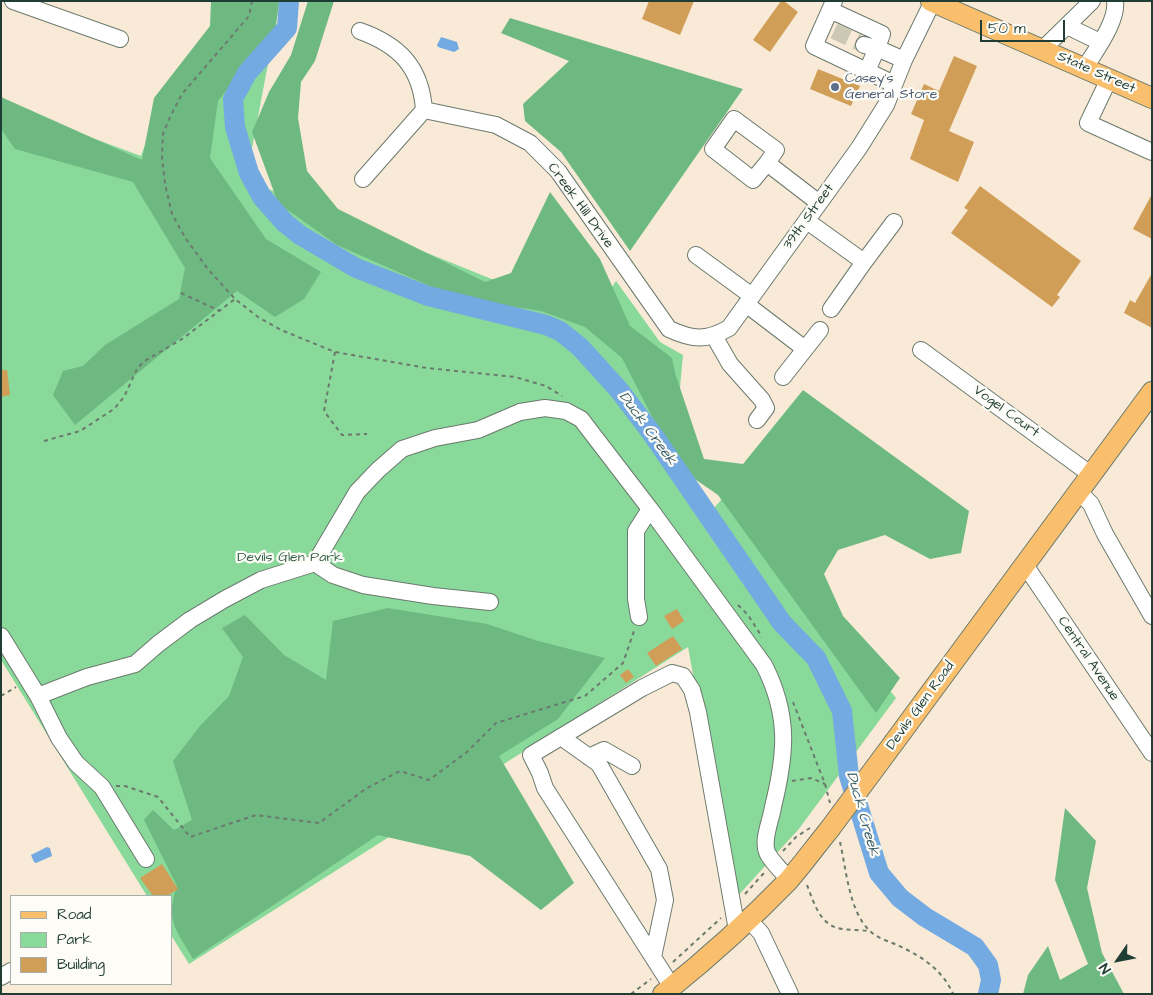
<!DOCTYPE html>
<style>
body{margin:0}
#map{position:relative;width:1153px;height:995px;overflow:hidden;background:#f8ead7;font-family:"Architects Daughter",sans-serif}
canvas{display:block}
.frame{position:absolute;inset:0;border:2px solid #1f3d34;pointer-events:none}
.legend{position:absolute;left:10px;top:895px;width:162px;height:90px;box-sizing:border-box;background:#fdfcf7;border:1px solid #a4b0a9;margin:0;padding:6px 9px;list-style:none;font-size:15px;color:#1f3d34}
.legend li{display:flex;align-items:center;gap:10px;height:25px}
.legend b{width:25px;border:1px solid #a4b0a9}
.north{position:absolute;left:1093px;top:935px;width:50px;height:50px;-webkit-text-stroke:4px #fdfcf7;paint-order:stroke;rotate:237deg;font-size:14px;font-weight:700;line-height:20px;text-align:center;color:#1f3d34}
.north::after{content:'';display:block;margin:auto;width:18px;height:22px;background:#1f3d34;clip-path:polygon(50% 0,100% 100%,50% 72%,0 100%)}
.scale{position:absolute;left:980px;top:20px;width:85px;height:22px;box-sizing:border-box;border:2px solid #1f3d34;border-top:0;padding-left:6px;font-size:15px;line-height:18px;white-space:nowrap;color:#1f3d34;-webkit-text-stroke:4px #fdfcf7;paint-order:stroke}
</style>
<div id="map">
<canvas width="1153" height="995"></canvas>
<div class="frame"></div>
<ul class="legend">
<li><b style="height:6px;background:#f9bf6d"></b>Road</li>
<li><b style="height:14px;background:#88d99a"></b>Park</li>
<li><b style="height:14px;background:#d19e58"></b>Building</li>
</ul>
<div class="north">N</div>
<div class="scale">50 m</div>
</div>
<script>
const c = document.querySelector('canvas').getContext('2d');
c.lineJoin = 'round';
function fillPath(path, color) { c.fillStyle = color; c.fill(path, 'evenodd'); }
function stroke(path, color, width, dash) { c.strokeStyle = color; c.lineWidth = width; c.lineCap = dash ? 'butt' : 'round'; c.setLineDash(dash || []); c.stroke(path); }
function write(font, color, halo, rows, align = 'center') {
  c.font = font + ' "Architects Daughter",sans-serif'; c.lineWidth = 4.5; c.setLineDash([]); c.textBaseline = 'middle'; c.strokeStyle = halo; c.fillStyle = color; for (const [text, x, y, turn = 0] of rows) {
    c.save(); c.translate(x, y); c.rotate((+turn || 0) * Math.PI / 180); c.textAlign = isNaN(turn) ? turn : align; if (halo) c.strokeText(text, 0, 0); c.fillText(text, 0, 0); c.restore();
  }
}
const green = new Path2D(`
 M 244,1 L 280,1 L 246,180 L 591,319 L 616,281 L 660,342 L 683,355 L 673,463 L 714,508 L 728,492 L 896,698 L 798,830 L 734,900 L 688,647 L 189,964 L 171,935 L 171,896 L 147,896 L 1,660 L 1,104 L 141,156 L 161,100 Z`);
const forest = new Path2D(`
 M 211,1 L 279,1 L 276,26 L 218,101 L 210,158 L 266,239 L 321,272 L 304,299 L 275,317 L 237,291 L 75,425 L 53,395 L 63,371 L 83,366 L 105,345 L 179,299 L 185,268 L 133,182 L 15,149 L 1,129 L 1,97 L 142,160 L 154,98 L 210,26 Z
 M 308,1 L 334,1 L 315,61 L 301,82 L 298,118 L 307,171 L 338,209 L 485,282 L 511,273 L 550,192 L 600,259 L 630,326 L 672,358 L 675,373 L 704,459 L 743,464 L 803,390 L 969,511 L 961,553 L 930,559 L 885,535 L 838,550 L 824,574 L 843,616 L 900,678 L 876,713 L 718,495 L 692,477 L 662,436 L 622,358 L 585,327 L 541,311 L 457,298 L 337,245 L 278,203 L 252,132 L 269,92 L 291,55 Z
 M 510,18 L 743,89 L 630,251 L 561,152 L 525,121 L 523,104 L 569,61 L 501,33 Z
 M 388,608 L 487,624 L 538,641 L 605,658 L 558,719 L 499,756 L 574,883 L 541,910 L 470,856 L 378,835 L 193,959 C 176,929 165,921 177,886 L 144,820 L 153,810 L 174,830 L 192,820 L 173,761 L 200,726 L 229,696 L 243,657 L 222,628 L 245,615 L 284,655 L 326,680 L 333,621 Z
 M 1065,808 L 1096,841 L 1087,888 L 1102,953 L 1124,994 L 1023,994 L 1028,975 L 1048,946 L 1060,980 L 1088,964 L 1055,880 Z`);
const water = new Path2D(`
 M 441,37 L 457,42 L 459,49 L 454,52 L 438,47 L 437,45 Z
 M 47,847 L 50,848 L 52,856 L 36,863 L 34,862 L 31,855 Z`);
const river = new Path2D(`
 M 289,1 L 287,28 L 247,73 L 233,99 L 235,127 L 249,173 L 262,197 L 285,223 L 300,235 L 356,268 L 428,296 L 546,325 L 560,331 L 580,347 L 619,390 L 653,435 L 782,623 L 816,658 L 842,711 L 849,776 L 879,873 L 900,898 L 925,917 L 975,947 L 988,965 L 991,980 L 988,994`);
const building = new Path2D(`
 M 649,1 L 694,1 L 680,35 L 642,19 Z
 M 781,1 L 784,1 L 798,12 L 770,52 L 753,40 Z
 M 954,56 L 977,66 L 949,131 L 974,142 L 958,182 L 910,159 L 924,120 L 911,114 L 924,84 L 939,91 Z
 M 818,69 L 860,86 L 851,106 L 810,89 Z
 M 980,186 L 1081,261 L 1057,295 L 1060,297 L 1052,307 L 951,233 L 968,210 L 964,208 Z
 M 1152,194 L 1152,239 L 1133,229 Z
 M 1152,273 L 1152,328 L 1124,313 L 1130,300 L 1135,303 Z
 M 1,370 L 7,370 L 10,395 L 1,397 Z
 M 677,609 L 684,621 L 672,629 L 664,616 Z
 M 673,636 L 682,649 L 656,666 L 647,653 Z
 M 628,669 L 634,677 L 626,683 L 620,675 Z
 M 162,864 L 178,889 L 167,896 L 153,896 L 140,878 Z`);
const minorTunnel = new Path2D(`
 M 834,31 L 864,45`);
const path = new Path2D(`
 M 252,1 L 249,16 L 182,94 L 171,115 L 163,134 L 162,157 L 165,184 L 172,214 L 186,239 L 207,268 L 235,299 L 258,317 L 281,330 L 335,352 L 427,368 L 515,377 L 546,386 L 562,396
 M 181,293 L 220,311
 M 335,352 L 324,411 L 342,435 L 367,434
 M 44,441 L 80,431 L 114,409 L 124,397 L 137,369 L 143,362 L 182,339 L 235,299
 M 738,605 L 748,615 L 762,637
 M 1,696 L 16,687
 M 793,702 L 825,784 L 830,803
 M 792,781 L 811,778 L 825,784
 M 116,786 L 125,786 L 158,797 L 190,837 L 256,815 L 319,823 L 367,788 L 400,771 L 429,780 L 467,752 L 496,723 L 585,696 L 623,663 L 634,631
 M 840,842 C 846,868 849,912 870,931 C 877,938 888,941 897,945 C 920,955 943,970 953,994
 M 783,851 L 796,837 L 810,828
 M 807,885 C 814,903 820,926 842,929 C 851,930 861,930 870,931
 M 745,894 L 764,873
 M 673,962 L 721,918
 M 631,994 L 651,979`);
const minor = new Path2D(`
 M 13,1 L 120,39
 M 834,1 L 814,46 L 894,84
 M 830,10 L 882,34 L 877,48 L 864,45
 M 1067,26 L 1100,42
 M 360,31 C 399,45 421,67 424,110 L 363,179
 M 1042,50 L 1092,1
 M 1085,68 C 1095,51 1118,21 1115,1
 M 867,71 L 877,48 L 904,60
 M 1109,79 L 1088,123 L 1152,152
 M 424,110 L 496,125 L 530,143 L 558,171 L 669,329 C 693,340 706,341 729,328 L 859,148 L 886,105 L 904,60 L 933,1
 M 767,163 L 776,150 L 734,119 L 713,149 L 753,180 L 767,163 L 819,203
 M 807,221 L 864,262 L 831,309
 M 696,255 L 752,296
 M 864,262 L 894,222
 M 746,304 L 805,349 L 783,377
 M 714,336 L 730,364 L 762,400 L 766,408 L 757,420
 M 805,349 L 820,330
 M 921,350 L 1090,474
 M 1078,491 L 1091,504 L 1105,534 L 1152,616
 M 315,563 L 333,575 L 363,585 L 433,596 L 490,602
 M 1025,565 L 1152,753
 M 639,617 L 636,599 L 636,531 L 650,509
 M 1,636 L 38,696 L 59,738 L 76,763 L 102,787 L 146,859
 M 38,696 L 87,677 L 135,664 L 158,644 L 190,620 L 225,599 L 261,580 L 315,563 L 357,492 L 378,470 L 402,449 L 435,438 L 478,430 L 520,412 L 545,408 L 566,411 L 581,419 L 650,509 L 764,665 C 790,716 786,754 773,807 C 771,820 762,840 767,852 C 769,858 784,874 789,879
 M 561,737 L 599,764 L 659,869 L 665,900 L 653,957
 M 589,757 L 604,750 L 632,766
 M 748,919 L 761,933 L 790,994
 M 1,977 L 11,971
 M 672,987 L 545,788 L 540,773 L 531,755 L 642,688 L 672,673 L 683,676 L 692,690 L 698,712 L 737,930`);
const major = new Path2D(`
 M 931,1 L 1152,98
 M 895,741 L 1152,392
 M 663,994 C 707,959 749,921 788,881 C 802,865 815,847 829,830`);
const majorBridge = new Path2D(`
 M 829,830 L 895,741`);
const markers = [
 [835,87,5,"#5c6f8a"]
];
const streetNames = [
 ["State Street",1096,73,24],
 ["Creek Hill Drive",580,206,54],
 ["39th Street",809,217,-54],
 ["Vogel Court",1006,412,36],
 ["Central Avenue",1088,659,56],
 ["Devils Glen Road",921,706,-54]
];
const serviceNames = [
 ["Casey's",845,79],
 ["General Store",845,95]
];
const parkNames = [
 ["Devils Glen Park",290,558]
];
const waterNames = [
 ["Duck Creek",647,429,54],
 ["Duck Creek",862,814,74]
];
fillPath(green, '#88d99a');
fillPath(forest, '#6eb982');
fillPath(water, '#73aae2');
stroke(river, '#73aae2', 20);
fillPath(building, '#d19e58');
stroke(minorTunnel, '#cdc7b6', 16, [16, 8]);
stroke(minor, '#6b7a6d', 18);
stroke(major, '#6b7a6d', 22);
stroke(path, '#6b7a6d', 2, [4, 4]);
stroke(minor, '#fff', 16);
stroke(major, '#f9bf6d', 20);
stroke(majorBridge, '#6b7a6d', 22, []);
stroke(majorBridge, '#f9bf6d', 20);
for (const [x, y, r, color] of markers) { const dot = new Path2D(); dot.arc(x, y, r, 0, 2 * Math.PI); c.fillStyle = color; c.fill(dot); stroke(dot, '#fdfcf7', 2); }
write('14px', '#1f3d34', '#fdfcf7', streetNames);
write('14px', '#4e5e75', '#fdfcf7', serviceNames, 'left');
write('14px', '#39644e', '#fdfcf7', parkNames);
write('italic 15px', '#385e68', '#fdfcf7', waterNames);
</script>
